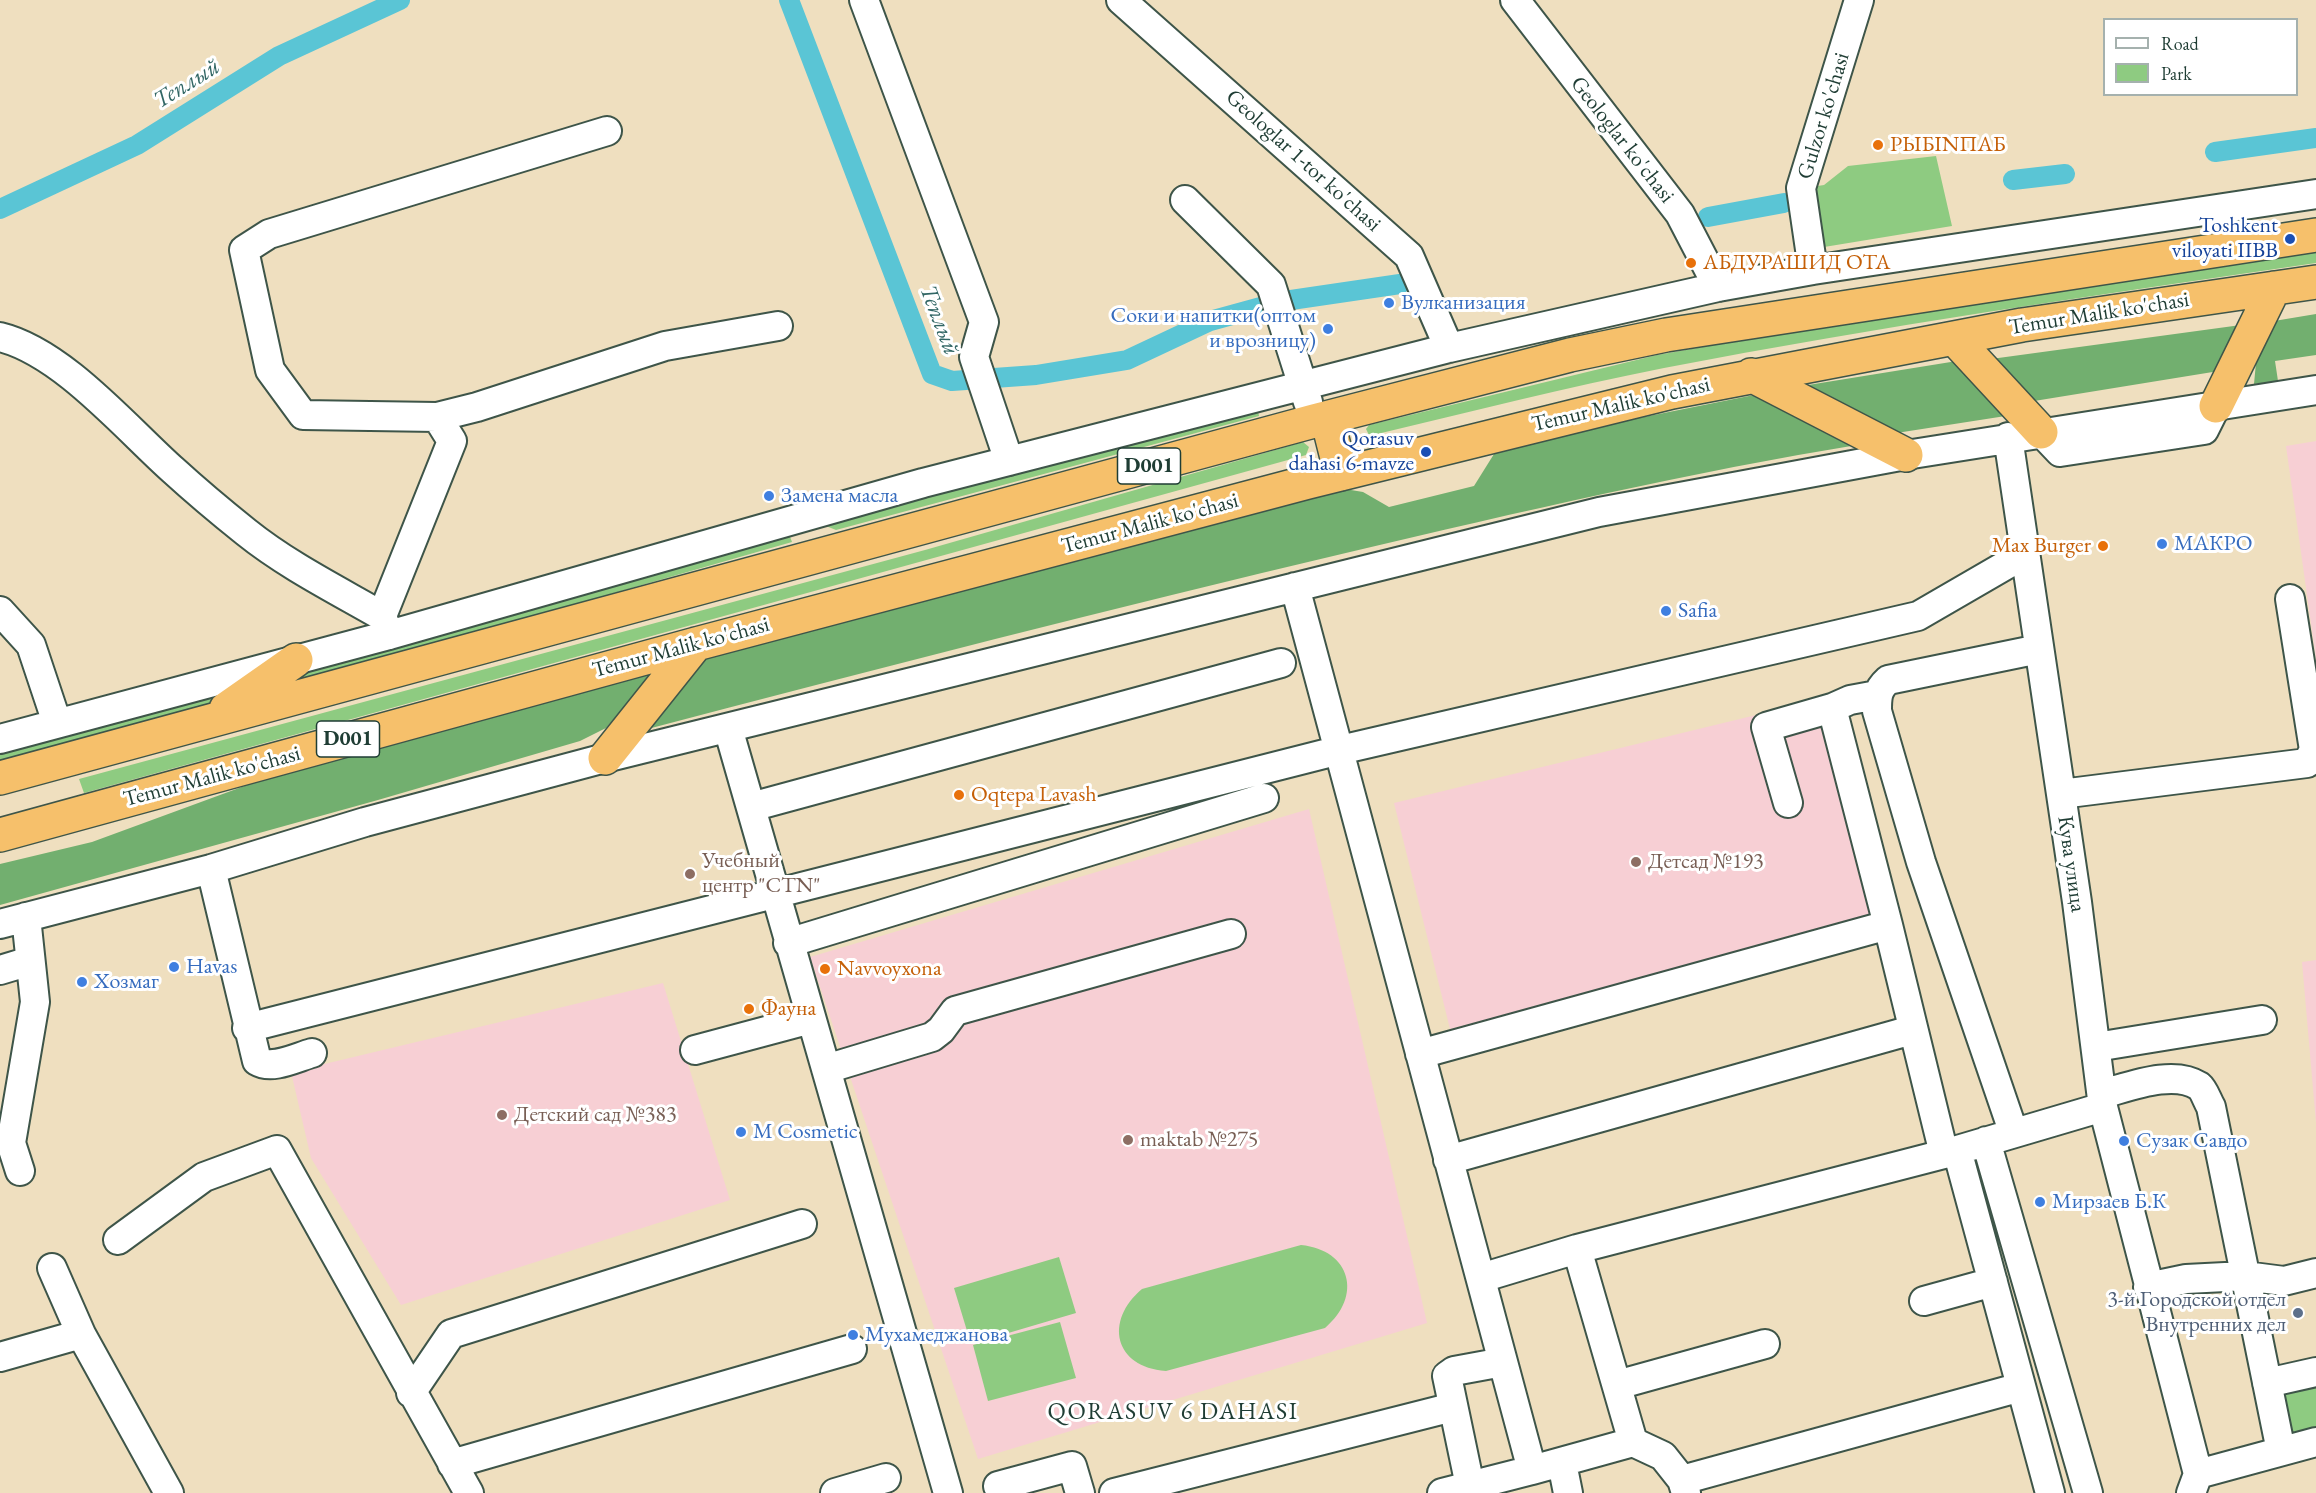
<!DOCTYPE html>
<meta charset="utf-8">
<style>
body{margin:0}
#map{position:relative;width:2316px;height:1493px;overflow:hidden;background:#efdfbf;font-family:"EB Garamond",serif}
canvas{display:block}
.legend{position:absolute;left:2103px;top:18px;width:195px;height:78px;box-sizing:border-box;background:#fff;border:2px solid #a5b1ae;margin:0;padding:8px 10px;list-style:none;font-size:18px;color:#1f3d34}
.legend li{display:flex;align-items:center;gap:12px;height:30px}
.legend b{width:30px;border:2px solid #a5b1ae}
</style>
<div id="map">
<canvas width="2316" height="1493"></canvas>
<ul class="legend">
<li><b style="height:8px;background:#fff"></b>Road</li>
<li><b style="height:16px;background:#8ecb81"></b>Park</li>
</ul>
</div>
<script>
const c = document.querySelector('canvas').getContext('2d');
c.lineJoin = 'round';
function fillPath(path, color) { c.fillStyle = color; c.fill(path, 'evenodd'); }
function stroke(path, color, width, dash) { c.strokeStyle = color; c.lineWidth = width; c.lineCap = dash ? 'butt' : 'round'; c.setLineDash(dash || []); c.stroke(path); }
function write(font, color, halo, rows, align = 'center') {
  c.font = font + ' "EB Garamond",serif'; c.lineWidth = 6; c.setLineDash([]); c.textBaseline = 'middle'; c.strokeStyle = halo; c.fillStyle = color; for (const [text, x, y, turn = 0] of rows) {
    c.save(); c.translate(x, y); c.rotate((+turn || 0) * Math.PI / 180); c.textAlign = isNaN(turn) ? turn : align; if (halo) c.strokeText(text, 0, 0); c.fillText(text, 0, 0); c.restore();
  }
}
const built = new Path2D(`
 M 2316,441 L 2316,659 L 2286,446 Z
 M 1822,699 L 1878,921 L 1450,1029 L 1394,803 Z
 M 1309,809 L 1427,1323 L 978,1459 L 810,957 Z
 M 2316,960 L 2316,1123 L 2302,962 Z
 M 663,983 L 730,1200 L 401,1305 L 311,1158 L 291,1072 Z`);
const green = new Path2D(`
 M 1936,156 L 1952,226 L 1818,248 L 1811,187 L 1824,185 L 1848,166 Z
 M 2316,248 L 2316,263 C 2098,295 1880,326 1664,368 C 1567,387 1470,412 1373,435 L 1369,435 L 1366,429 L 1369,425 L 1657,355 L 2011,293 Z
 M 1257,405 L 1259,416 L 836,530 L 821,524 Z
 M 1303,442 L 1309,447 L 1306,455 L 84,793 L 79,779 L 925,550 Z
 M 788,531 L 792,542 L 391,657 L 268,688 L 318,663 Z
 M 240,683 L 209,706 L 0,762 L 0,752 Z
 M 1301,1245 C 1351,1250 1363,1296 1325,1328 L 1166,1371 C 1114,1367 1104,1321 1142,1289 Z
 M 1059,1257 L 1076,1313 L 971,1344 L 954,1288 Z
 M 1060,1322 L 1076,1378 L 988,1401 L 973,1345 Z
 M 2316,1385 L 2316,1428 L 2284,1435 L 2275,1394 Z`);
const forest = new Path2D(`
 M 2316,314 L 2316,355 L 2275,361 L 2278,381 L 2254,384 L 2257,352 L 2268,322 Z
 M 2241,325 L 2225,370 L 2028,402 L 1991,359 Z
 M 1957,361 L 2012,415 L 1890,434 L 1802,386 Z
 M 1769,392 L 1863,444 C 1690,472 1520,512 1350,552 C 1112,608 876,669 640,731 L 703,658 L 1345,489 L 1363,492 L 1389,507 L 1474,486 L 1499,446 Z
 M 655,672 L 606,728 L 580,741 L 378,800 L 0,905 L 0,864 L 92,842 L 250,784 L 444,728 Z`);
const canal = new Path2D(`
 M 789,0 L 932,374 L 952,381 L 1036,375 L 1127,360 L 1210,321 L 1261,307
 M 2215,152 L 2316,138
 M 2013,180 L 2065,174
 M 0,209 L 137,145 L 279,56 L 400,0
 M 1708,217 L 1784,203
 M 1291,300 L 1400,284`);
const minor = new Path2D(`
 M 864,0 L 984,322 L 974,357 L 1009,461
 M 1121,0 L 1409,256 L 1449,348
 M 1515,0 L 1680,214 L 1718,287
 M 1185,200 L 1271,285 L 1308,402
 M 1813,270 L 1801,188 L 1859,0
 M 0,337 C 62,352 126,428 173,470 C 196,491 221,512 246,532 C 287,565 337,590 382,616 L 389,635
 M 437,417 L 303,415 L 270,370 L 244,250 L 269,234 L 607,131
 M 2041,432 L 2060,452 L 2204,430 L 2216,406
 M 2008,437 L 2077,902 L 2103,1107 L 2198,1474 L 2191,1493
 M 1295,587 L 1532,1470 L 1442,1493
 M 0,611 L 31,645 L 57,723
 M 382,616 L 452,441 L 437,417 L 477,407 L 665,346 L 778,326
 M 1877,695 L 1850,700 L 1832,708 L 1888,925 L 1944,1154
 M 728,728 L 948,1493
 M 0,739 L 389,635 L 923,483 L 1449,348 L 1718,287 L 1813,270 L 2316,194
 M 2061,794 L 2307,763 L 2314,750 L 2290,599
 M 1788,803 L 1766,727 L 1832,708
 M 751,807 L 1281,663
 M 211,869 L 257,1061 C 272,1070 295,1058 312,1053
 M 0,924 L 211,869 L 365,822 L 605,758 L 1599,512 L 1906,455 L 2316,390
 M 788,943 L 1264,798
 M 0,970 L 30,961
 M 247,1028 L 1340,750 L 1918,616 L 2025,554
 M 2096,1047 L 2262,1020
 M 695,1050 L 811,1019
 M 1420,1054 L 1888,925
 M 826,1069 L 932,1037 L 941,1030 L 955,1011 L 1231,934
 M 2102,1094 C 2129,1087 2173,1069 2199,1086 C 2204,1090 2207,1100 2211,1107 L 2281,1451
 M 2013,1131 L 1921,862 L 1877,711 C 1877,697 1877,690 1888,680 L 2039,649
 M 1986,1141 L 2088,1493
 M 1957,1150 L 2050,1493
 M 1448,1160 L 1912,1030
 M 20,1171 L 11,1143 L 35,1002 L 26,917
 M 118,1240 L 204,1177 L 277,1150 L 469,1493
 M 1577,1249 L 1633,1442
 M 52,1268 L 81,1334 L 169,1493
 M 1481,1278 L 1577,1249 L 1944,1154 L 2103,1107
 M 2148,1287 L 2186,1279 L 2245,1276 L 2284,1281 L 2316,1273
 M 1924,1301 L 1993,1282
 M 0,1357 L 81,1334
 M 2267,1383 L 2316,1372
 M 1617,1385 L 1765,1344
 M 411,1393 L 451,1334 L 802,1224
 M 1562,1463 L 1568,1493
 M 452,1464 L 852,1349
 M 1532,1470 L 1633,1442 L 1663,1456 L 1682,1480 L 1686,1493
 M 2198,1474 L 2316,1442
 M 1682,1480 L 2021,1387
 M 998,1486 L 1072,1466 L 1080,1493
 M 1470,1486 L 1447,1376 L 1454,1371 L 1503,1362
 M 835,1493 L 886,1478
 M 1114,1493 L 1453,1407`);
const highway = new Path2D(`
 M 1954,338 L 2041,432
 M 1751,375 L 1906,455
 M 2216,406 L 2274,288
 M 1327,418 L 1341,474
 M 226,709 L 296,660
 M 605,758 L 696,644
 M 0,778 L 1314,421 L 1570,355 L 1666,335 L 2316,235
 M 0,835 L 696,644 L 1308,482 L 1672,392 L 2022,325 L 2316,282`);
const markers = [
 [1878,145,6,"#e8710a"],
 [2290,239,6,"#1a4fb4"],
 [1691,263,6,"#e8710a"],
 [1389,303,6,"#3f7fe0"],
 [1328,329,6,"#3f7fe0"],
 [1426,452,6,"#1a4fb4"],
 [769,496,6,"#3f7fe0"],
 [2162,544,6,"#3f7fe0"],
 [2103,546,6,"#e8710a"],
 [1666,611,6,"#3f7fe0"],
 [959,795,6,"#e8710a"],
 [1636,862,6,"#8d6e63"],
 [690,874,6,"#8d6e63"],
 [174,967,6,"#3f7fe0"],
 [825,969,6,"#e8710a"],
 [82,982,6,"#3f7fe0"],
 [749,1009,6,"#e8710a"],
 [502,1115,6,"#8d6e63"],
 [741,1132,6,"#3f7fe0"],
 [1128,1140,6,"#8d6e63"],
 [2124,1141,6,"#3f7fe0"],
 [2040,1202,6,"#3f7fe0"],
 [2298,1313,6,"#5c6f8a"],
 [853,1335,6,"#3f7fe0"]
];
const shields = [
 [1149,466,63],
 [348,739,63]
];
const shieldNames = [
 ["D001",1149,466],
 ["D001",348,739]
];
const streetNames = [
 ["Gulzor ko'chasi",1824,116,-73],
 ["Geologlar ko'chasi",1622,140,52],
 ["Geologlar 1-tor ko'chasi",1303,161,42],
 ["Temur Malik ko'chasi",2099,314,-9],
 ["Temur Malik ko'chasi",1621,405,-13],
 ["Temur Malik ko'chasi",1150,524,-15],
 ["Temur Malik ko'chasi",681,648,-15],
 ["Temur Malik ko'chasi",212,777,-15],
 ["Кува улица",2071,864,82]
];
const foodNames = [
 ["РЫБINПАБ",1890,145],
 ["АБДУРАШИД ОТА",1703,263],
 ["Max Burger",2091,546,"right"],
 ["Oqtepa Lavash",971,795],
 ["Navvoyxona",837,969],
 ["Фауна",761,1009]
];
const transitNames = [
 ["Toshkent",2278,226],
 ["viloyati IIBB",2278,251],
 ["Qorasuv",1414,439],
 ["dahasi 6-mavze",1414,464]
];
const shopNames = [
 ["Вулканизация",1401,303],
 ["Соки и напитки(оптом",1316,316,"right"],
 ["и врозницу)",1316,341,"right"],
 ["Замена масла",781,496],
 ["МАКРО",2174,544],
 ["Safia",1678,611],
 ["Havas",186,967],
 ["Хозмаг",94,982],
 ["M Cosmetic",753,1132],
 ["Сузак Савдо",2136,1141],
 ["Мирзаев Б.К",2052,1202],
 ["Мухамеджанова",865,1335]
];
const educationNames = [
 ["Учебный",702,861],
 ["центр \"CTN\"",702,886],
 ["Детсад №193",1648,862],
 ["Детский сад №383",514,1115],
 ["maktab №275",1140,1140]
];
const serviceNames = [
 ["3-й Городской отдел",2286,1300],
 ["Внутренних дел",2286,1325]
];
const waterNames = [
 ["Теплый",187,84,-32],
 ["Теплый",939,320,69]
];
const neighbourhoodNames = [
 ["QORASUV 6 DAHASI",1173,1412]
];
fillPath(built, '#f7cfd4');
fillPath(green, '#8ecb81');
fillPath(forest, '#72af6f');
stroke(canal, '#5ac5d5', 20);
stroke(minor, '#3e5549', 32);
stroke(highway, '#3e5549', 36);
stroke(minor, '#fff', 28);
stroke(highway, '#f6c06b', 33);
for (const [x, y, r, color] of markers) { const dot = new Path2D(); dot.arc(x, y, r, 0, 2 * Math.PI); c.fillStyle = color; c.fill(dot); stroke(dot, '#fff', 2); }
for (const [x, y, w] of shields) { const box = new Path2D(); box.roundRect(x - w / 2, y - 18, w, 36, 4.5); c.fillStyle = '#fff'; c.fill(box); stroke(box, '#1f3d34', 1.5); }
write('bold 21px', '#1f3d34', null, shieldNames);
write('22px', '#1f3d34', '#fff', streetNames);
write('22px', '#c56008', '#fff', foodNames, 'left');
write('22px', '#164399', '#fff', transitNames, 'right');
write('22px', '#366cbe', '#fff', shopNames, 'left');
write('22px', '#785e54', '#fff', educationNames, 'left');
write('22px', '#4e5e75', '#fff', serviceNames, 'right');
write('italic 24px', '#316664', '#fff', waterNames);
c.letterSpacing = '1.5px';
write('24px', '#1f3d34', '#fff', neighbourhoodNames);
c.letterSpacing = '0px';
</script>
